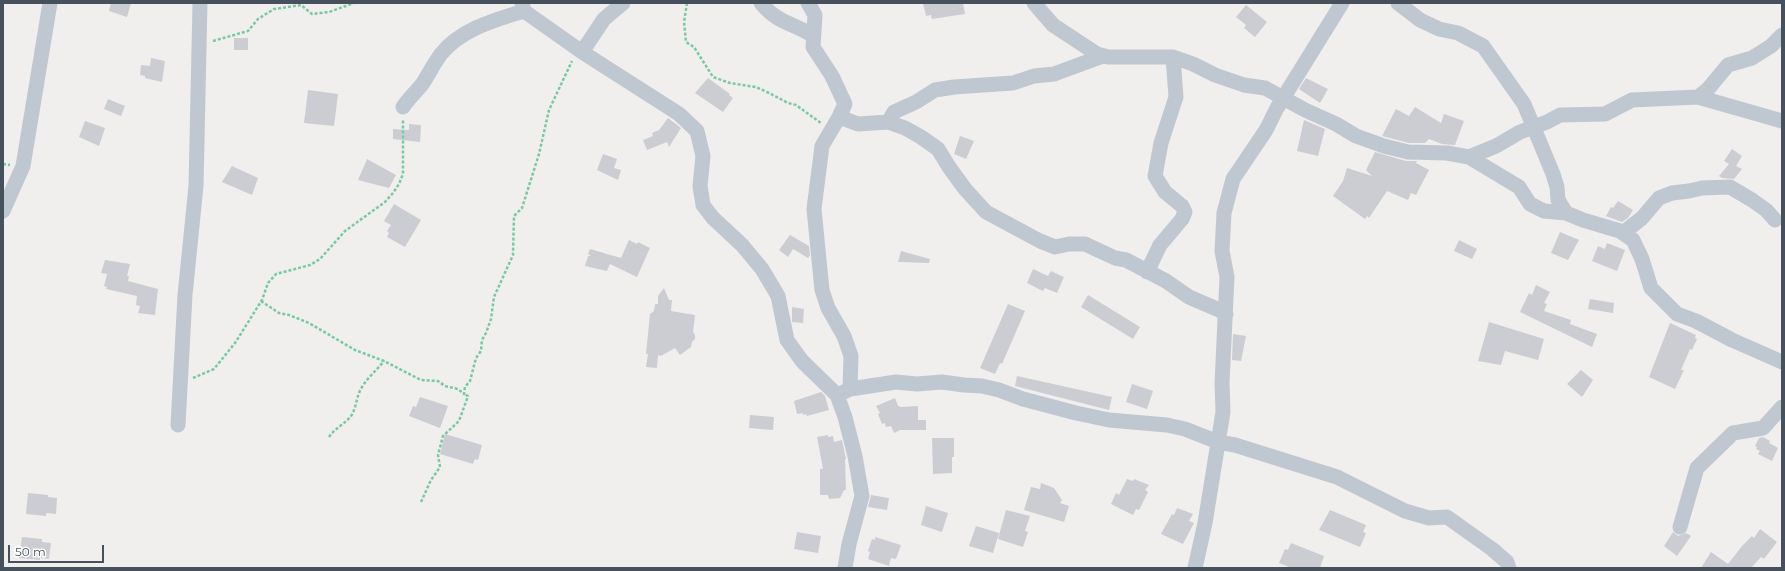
<!DOCTYPE html>
<style>
body{margin:0}
#map{position:relative;width:1785px;height:571px;overflow:hidden;background:#f1eeee;font-family:Montserrat,sans-serif}
canvas{display:block}
.frame{position:absolute;inset:0;border:4px solid #47515b;pointer-events:none}
.scale{position:absolute;left:8px;top:545px;width:96px;height:18px;box-sizing:border-box;border:2px solid #47515b;border-top:0;padding-left:5px;font-size:12px;line-height:14px;white-space:nowrap;color:#47515b;-webkit-text-stroke:3px #fff;paint-order:stroke}
</style>
<div id="map">
<canvas width="1785" height="571"></canvas>
<div class="frame"></div>
<div class="scale">50 m</div>
</div>
<script>
const c = document.querySelector('canvas').getContext('2d');
c.lineJoin = 'round';
function fillPath(path, color) { c.fillStyle = color; c.fill(path, 'evenodd'); }
function stroke(path, color, width, dash) { c.strokeStyle = color; c.lineWidth = width; c.lineCap = dash ? 'butt' : 'round'; c.setLineDash(dash || []); c.stroke(path); }
const building = new Path2D(`
 M 111,3 L 131,3 L 127,17 L 109,11 Z
 M 923,3 L 963,3 L 965,14 L 932,19 L 931,15 L 926,16 Z
 M 1246,5 L 1267,22 L 1255,37 L 1244,28 L 1246,25 L 1236,17 Z
 M 234,38 L 248,38 L 248,50 L 234,50 Z
 M 151,58 L 165,61 L 162,82 L 145,78 L 145,76 L 140,75 L 141,65 L 150,66 Z
 M 708,78 L 730,94 L 729,95 L 733,98 L 723,112 L 695,93 Z
 M 1306,78 L 1328,89 L 1320,103 L 1299,89 Z
 M 308,90 L 338,94 L 334,126 L 304,123 Z
 M 108,99 L 125,106 L 121,116 L 104,109 Z
 M 1415,107 L 1441,123 L 1444,114 L 1464,121 L 1455,145 L 1442,144 L 1429,139 L 1425,143 L 1409,143 L 1382,136 L 1396,109 L 1409,116 Z
 M 668,118 L 681,128 L 669,147 L 667,142 L 647,150 L 643,140 L 653,136 L 652,133 L 659,130 Z
 M 1304,120 L 1325,129 L 1318,156 L 1297,151 Z
 M 85,121 L 105,128 L 99,146 L 79,137 Z
 M 409,124 L 421,125 L 420,142 L 393,139 L 393,129 L 409,130 Z
 M 960,136 L 974,141 L 966,159 L 954,154 Z
 M 1732,149 L 1742,156 L 1736,166 L 1742,169 L 1734,179 L 1722,178 L 1719,176 L 1729,164 L 1724,161 Z
 M 1375,152 L 1406,161 L 1417,161 L 1416,163 L 1429,170 L 1416,195 L 1411,193 L 1408,200 L 1387,191 L 1369,218 L 1367,216 L 1365,219 L 1333,196 L 1343,181 L 1347,168 L 1372,176 L 1366,170 Z
 M 603,154 L 617,159 L 614,168 L 621,170 L 618,180 L 597,170 Z
 M 367,159 L 396,175 L 389,188 L 358,180 Z
 M 232,166 L 258,178 L 252,195 L 222,182 Z
 M 1618,201 L 1633,210 L 1628,218 L 1622,222 L 1606,216 L 1611,207 L 1613,208 Z
 M 394,204 L 421,220 L 405,247 L 387,237 L 389,233 L 387,231 L 391,225 L 384,221 Z
 M 1560,232 L 1579,240 L 1568,260 L 1551,253 Z
 M 790,235 L 809,246 L 810,255 L 808,258 L 793,249 L 788,257 L 779,250 Z
 M 629,240 L 637,244 L 638,242 L 650,248 L 637,277 L 610,264 L 607,271 L 585,266 L 588,256 L 591,256 L 588,254 L 590,249 L 621,258 Z
 M 1459,240 L 1477,249 L 1472,259 L 1454,251 Z
 M 1607,243 L 1625,250 L 1617,271 L 1592,261 L 1598,246 L 1605,249 Z
 M 901,251 L 930,259 L 929,263 L 898,262 Z
 M 105,260 L 130,264 L 127,276 L 129,276 L 128,281 L 158,289 L 155,315 L 138,313 L 140,306 L 136,305 L 137,296 L 106,289 L 107,287 L 104,286 L 107,274 L 101,273 Z
 M 1033,269 L 1048,276 L 1051,271 L 1064,277 L 1057,293 L 1045,288 L 1043,291 L 1027,283 Z
 M 1536,285 L 1550,292 L 1544,303 L 1547,304 L 1544,311 L 1571,320 L 1570,324 L 1597,334 L 1592,347 L 1520,312 L 1529,293 L 1532,295 Z
 M 664,288 L 669,300 L 672,300 L 671,311 L 695,315 L 693,332 L 695,335 L 695,339 L 692,342 L 691,347 L 680,355 L 675,348 L 661,356 L 658,355 L 657,368 L 646,367 L 648,354 L 646,354 L 650,314 L 654,311 L 655,304 L 658,304 L 658,296 Z
 M 1088,295 L 1140,327 L 1133,339 L 1081,307 Z
 M 1590,299 L 1614,303 L 1613,313 L 1588,309 Z
 M 1008,304 L 1025,311 L 1002,364 L 1000,363 L 995,374 L 980,368 Z
 M 792,307 L 804,309 L 803,323 L 792,322 Z
 M 1489,322 L 1544,339 L 1538,360 L 1505,351 L 1501,365 L 1478,361 Z
 M 1670,323 L 1696,335 L 1695,338 L 1697,339 L 1692,350 L 1690,349 L 1681,370 L 1684,370 L 1675,389 L 1649,377 Z
 M 1233,334 L 1246,336 L 1241,361 L 1232,360 Z
 M 1581,370 L 1593,380 L 1582,397 L 1567,384 Z
 M 1017,376 L 1112,397 L 1109,410 L 1015,386 Z
 M 1132,384 L 1153,391 L 1147,409 L 1126,402 Z
 M 821,392 L 825,396 L 829,410 L 807,416 L 806,414 L 803,415 L 803,413 L 797,414 L 794,401 Z
 M 420,397 L 448,406 L 440,428 L 409,416 L 413,406 L 416,407 Z
 M 895,398 L 898,406 L 901,407 L 918,406 L 918,420 L 926,420 L 926,430 L 900,430 L 894,433 L 891,426 L 886,427 L 885,423 L 882,424 L 878,414 L 880,413 L 876,406 Z
 M 750,415 L 774,417 L 773,430 L 749,428 Z
 M 445,434 L 482,445 L 478,460 L 475,459 L 473,464 L 440,454 Z
 M 828,435 L 828,437 L 833,436 L 834,442 L 842,440 L 846,459 L 845,459 L 846,490 L 844,490 L 840,498 L 829,499 L 828,495 L 820,495 L 820,469 L 823,469 L 817,437 Z
 M 1763,437 L 1770,441 L 1769,443 L 1778,448 L 1772,461 L 1758,454 L 1760,451 L 1756,449 L 1757,447 L 1755,446 L 1759,438 Z
 M 932,438 L 954,438 L 954,457 L 952,457 L 952,473 L 933,474 Z
 M 1127,479 L 1133,481 L 1134,479 L 1149,485 L 1145,490 L 1148,492 L 1139,510 L 1136,509 L 1133,515 L 1111,504 L 1116,493 L 1119,495 Z
 M 1041,483 L 1054,488 L 1062,500 L 1060,503 L 1069,506 L 1064,522 L 1024,510 L 1031,487 L 1040,489 Z
 M 28,493 L 48,495 L 48,497 L 57,498 L 56,514 L 46,513 L 46,516 L 26,514 Z
 M 871,495 L 889,498 L 887,510 L 868,507 Z
 M 926,506 L 948,513 L 942,532 L 921,525 Z
 M 1177,508 L 1193,514 L 1189,521 L 1194,523 L 1183,544 L 1161,534 L 1172,514 L 1174,515 Z
 M 1006,510 L 1030,516 L 1025,531 L 1028,532 L 1023,547 L 998,539 Z
 M 1330,510 L 1366,525 L 1363,532 L 1366,533 L 1360,547 L 1319,530 Z
 M 976,526 L 999,533 L 993,553 L 969,546 Z
 M 1760,529 L 1777,542 L 1764,559 L 1761,557 L 1751,568 L 1701,568 L 1711,552 L 1728,564 L 1742,546 L 1752,536 L 1754,538 Z
 M 797,532 L 821,536 L 818,553 L 794,549 Z
 M 1673,532 L 1678,536 L 1686,533 L 1691,536 L 1677,556 L 1664,546 Z
 M 22,537 L 42,539 L 42,542 L 51,543 L 49,559 L 40,558 L 40,560 L 19,558 Z
 M 875,537 L 901,545 L 896,559 L 891,558 L 889,566 L 868,559 L 870,552 L 868,551 L 872,539 L 875,540 Z
 M 1291,543 L 1324,556 L 1320,568 L 1292,568 L 1279,563 L 1285,549 L 1288,550 Z`);
const path = new Path2D(`
 M 687,3 L 684,22 L 686,42 L 694,47 L 713,77 L 730,83 L 756,87 L 769,93 L 788,103 L 796,105 L 821,123
 M 213,41 L 248,31 L 258,19 L 274,9 L 301,5 L 312,14 L 329,12 L 354,3
 M 3,164 L 10,165
 M 261,301 L 279,313 L 289,315 L 309,323 L 355,350 L 384,361 L 421,380 L 438,381 L 445,386 L 458,389 L 464,394 L 465,387 L 470,381 L 476,358 L 481,351 L 482,340 L 486,333 L 491,319 L 494,297 L 513,255 L 514,216 L 522,208 L 539,154 L 549,110 L 572,61
 M 193,378 L 214,369 L 235,343 L 262,300 L 268,283 L 276,274 L 310,265 L 320,259 L 345,231 L 385,202 L 393,193 L 399,184 L 403,174 L 403,119
 M 329,437 C 335,428 345,424 351,416 C 357,407 356,396 362,387 C 368,377 377,370 384,361
 M 421,502 L 431,480 L 440,467 L 438,455 L 443,436 L 459,421 L 468,396 L 464,394`);
const minor = new Path2D(`
 M 522,3 L 524,11 L 582,52 L 679,114 L 697,131 L 703,156 L 700,186 L 703,205 L 713,218 L 742,245 L 762,269 L 778,296 L 787,340 L 802,361 L 837,395 L 845,417 L 855,456 L 862,496 L 849,544 L 845,568
 M 761,3 C 778,24 794,23 813,36
 M 808,3 L 815,15 L 813,47 L 832,76 L 845,104 L 839,117 L 822,146 L 814,209 L 822,290 L 828,308 L 844,336 L 851,356 L 850,389 L 842,393
 M 1034,3 L 1053,25 L 1097,54 L 1108,57 L 1173,57 L 1176,97 L 1161,143 L 1155,176 L 1165,192 L 1182,206 L 1185,212 L 1182,219 L 1160,245 L 1147,272
 M 1398,3 L 1420,20 L 1439,29 L 1458,33 L 1483,46 L 1524,104 L 1553,174 L 1557,187 L 1558,200 L 1566,213
 M 582,52 L 604,19 L 623,3
 M 1173,57 L 1193,64 L 1215,75 L 1244,85 L 1265,88 L 1305,110 L 1336,124 L 1356,136 L 1384,146 L 1408,152 L 1447,153 L 1469,157 L 1496,146 L 1520,132 L 1547,122 L 1560,115 L 1605,114 L 1632,100 L 1698,97 L 1782,121
 M 1698,97 L 1708,89 L 1728,65 L 1752,58 L 1771,46 L 1782,35
 M 403,107 C 409,98 417,91 423,83 C 429,74 434,63 441,54 C 461,29 495,20 524,11
 M 839,117 L 858,124 L 888,122 L 905,128 L 921,137 L 938,149 L 949,167 L 965,189 L 986,212 L 1040,241 L 1055,247 L 1069,244 L 1085,244 L 1115,258 L 1126,260 L 1166,281 L 1189,297 L 1217,309 L 1226,314
 M 888,122 L 894,112 L 916,102 L 935,90 L 954,87 L 1013,83 L 1034,76 L 1054,74 L 1103,56
 M 1469,157 L 1519,187 L 1530,204 L 1544,211 L 1566,213 L 1583,220 L 1620,231 L 1633,240 L 1642,259 L 1651,288 L 1677,314 L 1696,321 L 1732,340 L 1782,362
 M 3,211 L 23,166 L 50,3
 M 1623,233 L 1642,218 L 1659,198 L 1672,193 L 1689,191 L 1702,188 L 1730,187 L 1752,200 L 1766,210 L 1775,220
 M 850,389 L 896,382 L 917,384 L 942,382 L 964,385 L 982,386 L 999,390 L 1023,399 L 1076,413 L 1109,420 L 1167,425 L 1185,429 L 1218,442 L 1235,445 L 1337,477 L 1405,511 L 1429,518 L 1447,517 L 1492,549 L 1507,562 L 1509,568
 M 178,425 L 185,295 L 196,186 L 200,3
 M 1680,527 L 1697,468 L 1733,433 L 1763,428 L 1782,407
 M 1195,568 L 1205,523 L 1223,412 L 1222,383 L 1227,277 L 1222,251 L 1224,213 L 1233,179 L 1266,130 L 1277,108 L 1342,3`);
fillPath(building, '#cbcdd3');
stroke(path, '#77caa1', 2.5, [3, 2]);
stroke(minor, '#bfc8d0', 15);
</script>
